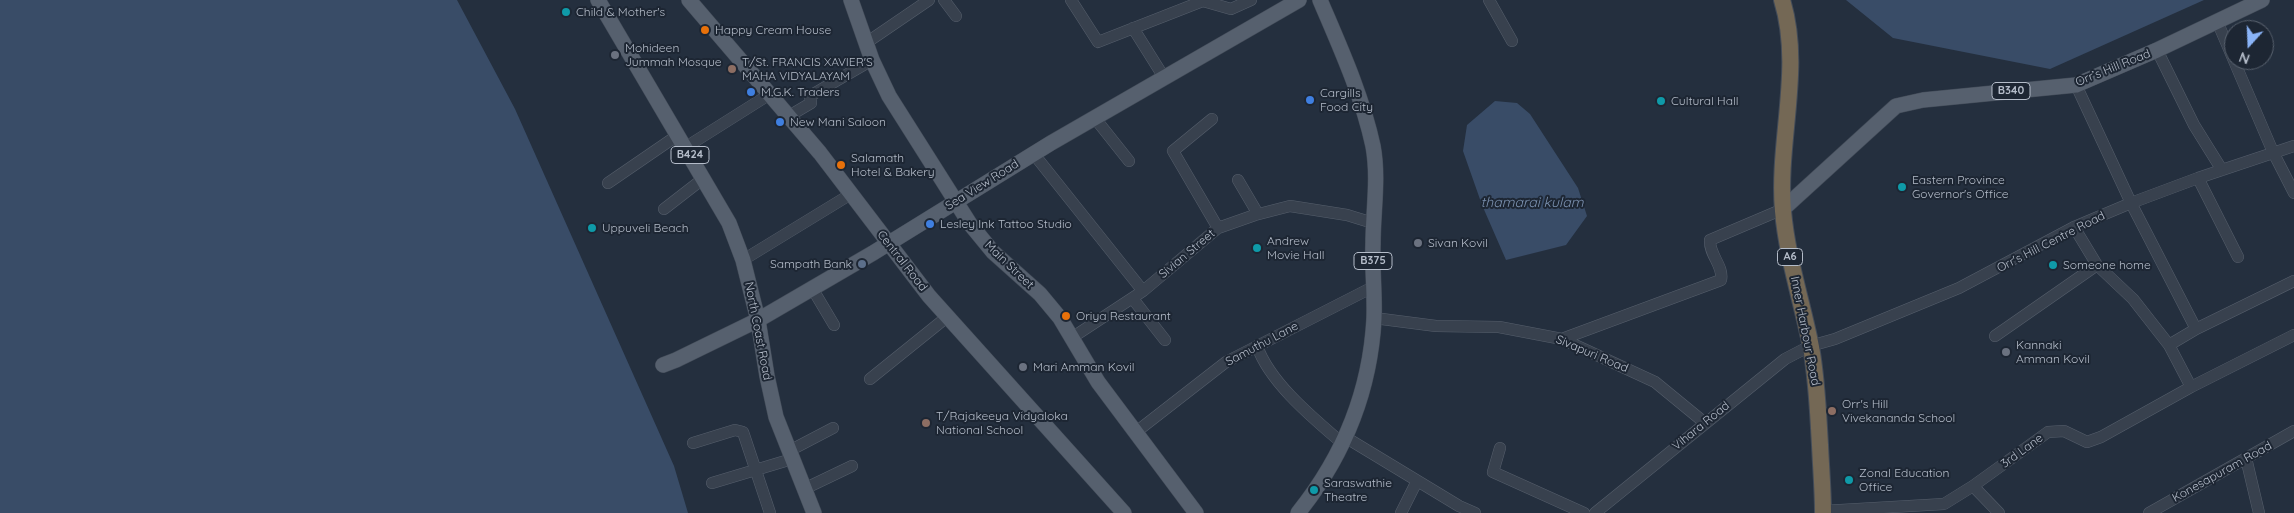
<!DOCTYPE html>
<meta charset="utf-8">
<style>
body{margin:0}
#map{position:relative;width:2294px;height:513px;overflow:hidden;background:#242f3e;font-family:Quicksand,sans-serif}
canvas{display:block}
.north{position:absolute;left:2224px;top:20px;width:50px;height:50px;box-sizing:border-box;background:#1d2633;border:1px solid #59626f;border-radius:50%;rotate:200deg;font-size:14px;font-weight:700;line-height:20px;text-align:center;color:#b4bcc9}
.north::after{content:'';display:block;margin:auto;width:18px;height:22px;background:#8ab4f8;clip-path:polygon(50% 0,100% 100%,50% 72%,0 100%)}
</style>
<div id="map">
<canvas width="2294" height="513"></canvas>
<div class="north">N</div>
</div>
<script>
const c = document.querySelector('canvas').getContext('2d');
c.lineJoin = 'round';
function fillPath(path, color) { c.fillStyle = color; c.fill(path, 'evenodd'); }
function stroke(path, color, width, dash) { c.strokeStyle = color; c.lineWidth = width; c.lineCap = dash ? 'butt' : 'round'; c.setLineDash(dash || []); c.stroke(path); }
function write(font, color, halo, rows, align = 'center') {
  c.font = font + ' Quicksand,sans-serif'; c.lineWidth = 4; c.setLineDash([]); c.textBaseline = 'middle'; c.strokeStyle = halo; c.fillStyle = color; for (const [text, x, y, turn = 0] of rows) {
    c.save(); c.translate(x, y); c.rotate((+turn || 0) * Math.PI / 180); c.textAlign = isNaN(turn) ? turn : align; if (halo) c.strokeText(text, 0, 0); c.fillText(text, 0, 0); c.restore();
  }
}
const water = new Path2D(`
 M 0,0 L 457,0 L 515,109 L 674,466 L 688,513 L 0,513 Z
 M 1846,0 L 2204,0 L 2050,69 L 1893,38 Z
 M 1495,101 L 1517,103 L 1530,114 L 1578,188 L 1587,216 L 1566,245 L 1506,260 L 1482,205 L 1463,151 L 1467,125 Z`);
const minor = new Path2D(`
 M 944,0 L 956,16
 M 1071,0 L 1098,42 L 1203,1 L 1231,9 L 1251,0
 M 1489,0 L 1512,41
 M 2217,21 L 2273,152 L 2294,193
 M 1133,28 L 1165,79
 M 866,43 L 929,0
 M 2157,50 L 2194,125 L 2222,170
 M 2076,85 L 2131,203 L 2196,329
 M 789,116 L 811,103 L 810,96 L 872,60
 M 1094,117 L 1129,161
 M 1212,119 L 1173,151 L 1218,228
 M 686,147 L 770,94
 M 1033,153 L 1143,291
 M 2198,178 L 2238,257
 M 1238,180 L 1258,214
 M 608,183 L 678,135
 M 664,209 L 704,178
 M 2074,227 L 2097,265 L 2133,299 L 2169,345 L 2191,387
 M 743,260 L 851,194
 M 812,288 L 834,325
 M 1133,299 L 1165,340
 M 1374,318 L 1436,326 L 1499,327 L 1562,339 L 1655,382 L 1705,423
 M 1995,336 L 2097,265
 M 1073,337 L 1143,291 L 1218,228 L 1255,215 L 1290,206 L 1347,215 L 1373,223
 M 1562,339 L 1721,280 C 1724,266 1709,255 1710,240 L 1783,209
 M 2169,345 L 2196,329 L 2294,281
 M 1257,346 C 1270,383 1313,418 1342,443
 M 870,379 L 947,317
 M 1136,432 L 1226,362 L 1373,287
 M 1345,437 L 1459,506 L 1475,513
 M 693,443 L 735,430 L 743,432 L 770,513
 M 1500,448 L 1493,472 L 1584,513
 M 789,451 L 833,428
 M 2246,458 L 2259,513
 M 712,483 L 792,459
 M 1973,486 L 1999,513
 M 804,489 L 852,466
 M 1823,511 L 1944,504 L 1973,486 L 2048,432 L 2064,431 L 2087,442 L 2101,437 L 2191,387 L 2294,335
 M 1401,513 L 1417,481
 M 1595,513 L 1785,359 L 1810,346 L 1835,339 L 1959,288 L 2074,227 L 2131,203 L 2198,178 L 2294,146
 M 2149,513 L 2294,431`);
const major = new Path2D(`
 M 598,0 L 729,223 L 743,260 L 758,320 L 767,376 L 776,417 L 814,513
 M 689,0 L 820,153 L 929,296 L 1124,513
 M 851,0 L 872,60 L 889,96 L 970,224 L 993,252 L 1040,294 L 1060,318 L 1098,382 L 1196,513
 M 1783,209 L 1896,106 L 1923,100 L 2076,85 L 2157,50 L 2262,0
 M 663,365 L 676,360 L 758,320 L 873,253 L 1051,143 L 1299,0
 M 1298,513 C 1343,457 1370,391 1374,319 C 1375,294 1372,269 1373,244 C 1373,211 1379,178 1373,146 C 1362,95 1340,47 1320,0`);
const highway = new Path2D(`
 M 1782,0 C 1803,68 1777,141 1783,211 C 1787,257 1802,302 1811,347 C 1817,380 1818,412 1820,445 C 1821,468 1823,490 1823,513`);
const markers = [
 [566,12,5,"#0f9aa8"],
 [705,30,5,"#e8710a"],
 [615,55,5,"#6b7280"],
 [732,69,5,"#8d6e63"],
 [751,92,5,"#3f7fe0"],
 [1310,100,5,"#3f7fe0"],
 [1661,101,5,"#0f9aa8"],
 [780,122,5,"#3f7fe0"],
 [841,165,5,"#e8710a"],
 [1902,187,5,"#0f9aa8"],
 [930,224,5,"#3f7fe0"],
 [592,228,5,"#0f9aa8"],
 [1418,243,5,"#6b7280"],
 [1257,248,5,"#0f9aa8"],
 [862,264,5,"#5c6f8a"],
 [2053,265,5,"#0f9aa8"],
 [1066,316,5,"#e8710a"],
 [2006,352,5,"#6b7280"],
 [1023,367,5,"#6b7280"],
 [1832,411,5,"#8d6e63"],
 [926,423,5,"#8d6e63"],
 [1849,480,5,"#0f9aa8"],
 [1314,490,5,"#0f9aa8"]
];
const shields = [
 [2011,91,38],
 [690,155,38],
 [1790,257,25],
 [1373,261,38]
];
const shieldNames = [
 ["B340",2011,91],
 ["B424",690,155],
 ["A6",1790,257],
 ["B375",1373,261]
];
const poiNames = [
 ["Child & Mother's",576,12],
 ["Happy Cream House",715,30],
 ["Mohideen",625,48],
 ["Jummah Mosque",625,62],
 ["T/St. FRANCIS XAVIER'S",742,62],
 ["MAHA VIDYALAYAM",742,76],
 ["M.G.K. Traders",761,92],
 ["Cargills",1320,93],
 ["Food City",1320,107],
 ["Cultural Hall",1671,101],
 ["New Mani Saloon",790,122],
 ["Salamath",851,158],
 ["Hotel & Bakery",851,172],
 ["Eastern Province",1912,180],
 ["Governor's Office",1912,194],
 ["Lesley Ink Tattoo Studio",940,224],
 ["Uppuveli Beach",602,228],
 ["Andrew",1267,241],
 ["Movie Hall",1267,255],
 ["Sivan Kovil",1428,243],
 ["Sampath Bank",852,264,"right"],
 ["Someone home",2063,265],
 ["Oriya Restaurant",1076,316],
 ["Kannaki",2016,345],
 ["Amman Kovil",2016,359],
 ["Mari Amman Kovil",1033,367],
 ["Orr's Hill",1842,404],
 ["Vivekananda School",1842,418],
 ["T/Rajakeeya Vidyaloka",936,416],
 ["National School",936,430],
 ["Zonal Education",1859,473],
 ["Office",1859,487],
 ["Saraswathie",1324,483],
 ["Theatre",1324,497]
];
const streetNames = [
 ["Orr’s Hill Road",2113,68,-22],
 ["Sea View Road",982,185,-32],
 ["Orr's Hill Centre Road",2051,242,-27],
 ["Sivian Street",1187,254,-40],
 ["Central Road",902,261,52],
 ["Main Street",1009,265,44],
 ["North Coast Road",758,331,79],
 ["Inner Harbour Road",1805,331,79],
 ["Samuthu Lane",1262,344,-28],
 ["Sivapuri Road",1592,354,23],
 ["Vihara Road",1701,426,-39],
 ["3rd Lane",2022,451,-36],
 ["Konesapuram Road",2222,472,-29]
];
const waterNames = [
 ["thamarai kulam",1532,203]
];
fillPath(water, '#394c67');
stroke(minor, '#565f6c', 12);
stroke(major, '#414a57', 16);
stroke(highway, '#434c59', 18);
stroke(minor, '#38414e', 11);
stroke(major, '#56606e', 15);
stroke(highway, '#746855', 16);
for (const [x, y, r, color] of markers) { const dot = new Path2D(); dot.arc(x, y, r, 0, 2 * Math.PI); c.fillStyle = color; c.fill(dot); stroke(dot, '#1d2633', 2); }
for (const [x, y, w] of shields) { const box = new Path2D(); box.roundRect(x - w / 2, y - 8.5, w, 17, 4); c.fillStyle = '#1d2633'; c.fill(box); stroke(box, '#b4bcc9', 1); }
write('bold 11px', '#b4bcc9', null, shieldNames);
write('12px', '#b4bcc9', '#1d2633', poiNames, 'left');
write('12px', '#b4bcc9', '#1d2633', streetNames);
write('italic 14px', '#7c92b1', '#1d2633', waterNames);
</script>
